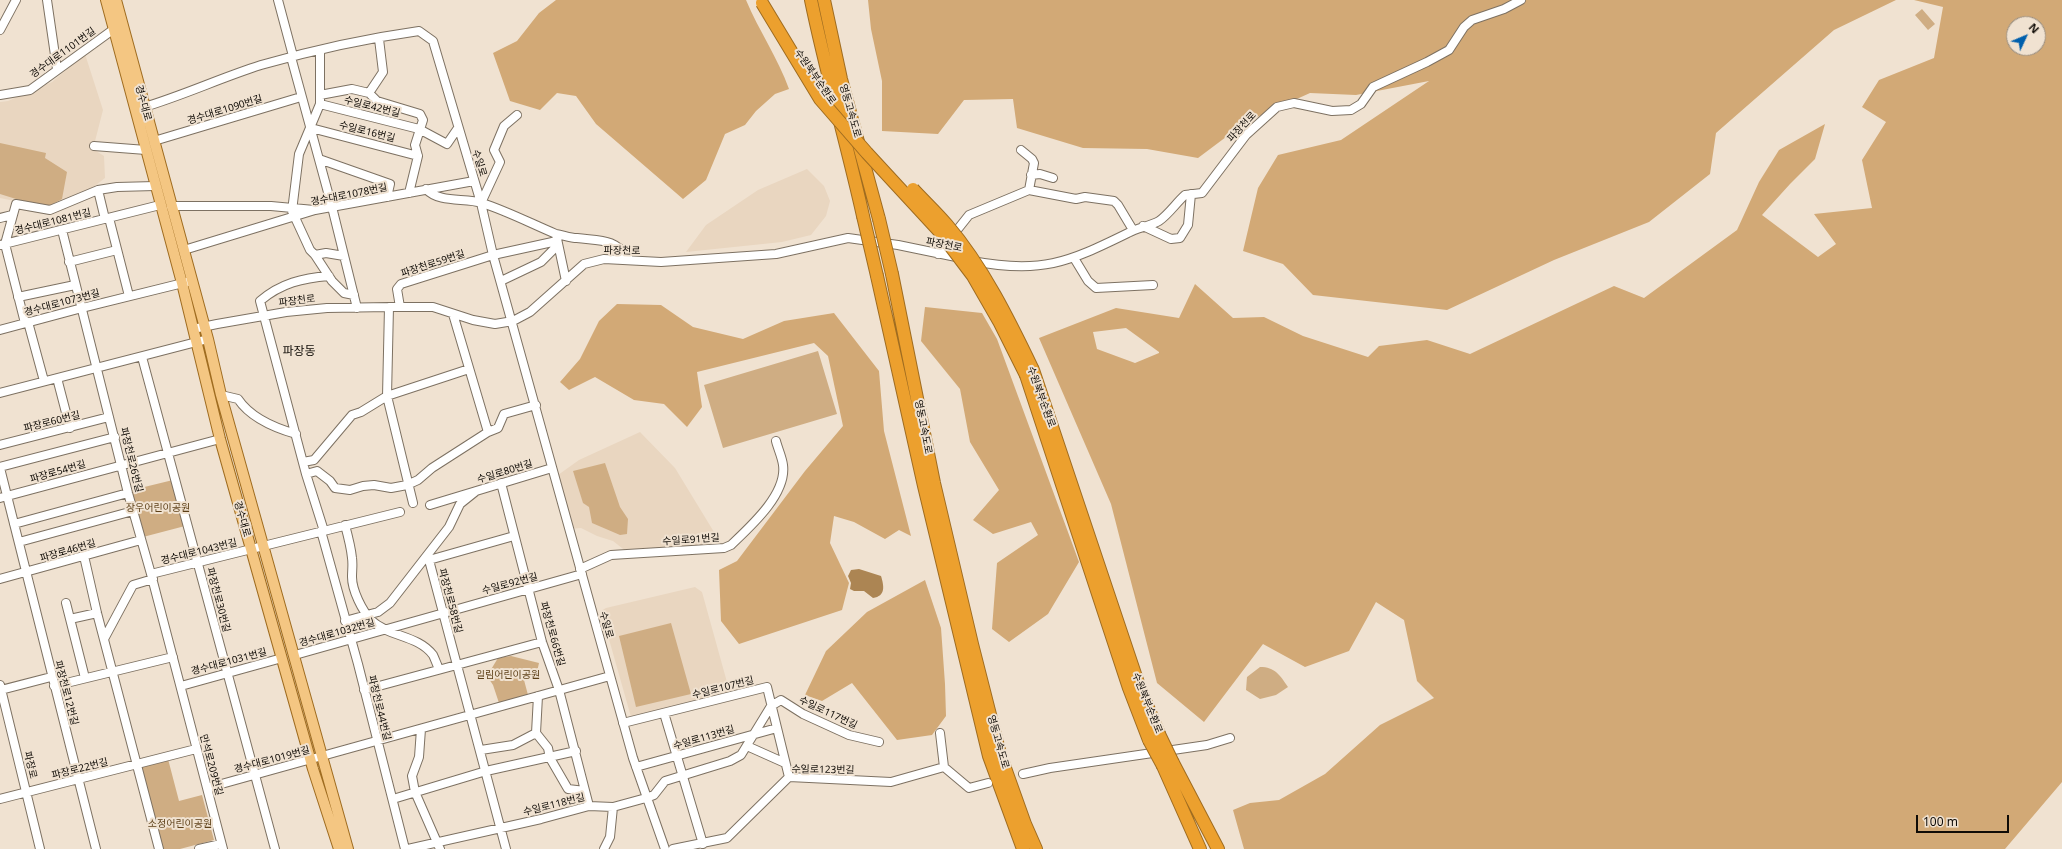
<!DOCTYPE html>
<meta charset="utf-8">
<style>
body{margin:0}
#map{position:relative;width:2062px;height:849px;overflow:hidden;background:#f0e2d1;font-family:"Noto Sans",sans-serif}
canvas{display:block}
.north{position:absolute;left:2006px;top:16px;width:40px;height:40px;box-sizing:border-box;background:#f0e2d1;border:1px solid #968c80;border-radius:50%;rotate:46deg;font-size:11px;font-weight:700;line-height:16px;text-align:center;color:#0f0b06}
.north::after{content:'';display:block;margin:auto;width:14px;height:18px;background:#005fac;clip-path:polygon(50% 0,100% 100%,50% 72%,0 100%)}
.scale{position:absolute;left:1916px;top:815px;width:93px;height:18px;box-sizing:border-box;border:2px solid #0f0b06;border-top:0;padding-left:5px;font-size:12px;line-height:14px;white-space:nowrap;color:#0f0b06;-webkit-text-stroke:3px #f0e2d1;paint-order:stroke}
</style>
<div id="map">
<canvas width="2062" height="849"></canvas>
<div class="north">N</div>
<div class="scale">100 m</div>
</div>
<script>
const c = document.querySelector('canvas').getContext('2d');
c.lineJoin = 'round';
function fillPath(path, color) { c.fillStyle = color; c.fill(path, 'evenodd'); }
function stroke(path, color, width, dash) { c.strokeStyle = color; c.lineWidth = width; c.lineCap = dash ? 'butt' : 'round'; c.setLineDash(dash || []); c.stroke(path); }
function write(font, color, halo, rows, align = 'center') {
  c.font = font + ' "Noto Sans","Noto Sans KR",sans-serif'; c.lineWidth = 4; c.setLineDash([]); c.textBaseline = 'middle'; c.strokeStyle = halo; c.fillStyle = color; for (const [text, x, y, turn = 0] of rows) {
    c.save(); c.translate(x, y); c.rotate((+turn || 0) * Math.PI / 180); c.textAlign = isNaN(turn) ? turn : align; if (halo) c.strokeText(text, 0, 0); c.fillText(text, 0, 0); c.restore();
  }
}
const built = new Path2D(`
 M 85,54 L 103,110 L 93,149 L 104,156 L 105,178 L 87,192 L 50,208 L 0,198 L 0,102 L 8,101 L 52,82 Z
 M 807,169 L 824,186 L 830,201 L 826,216 L 811,235 L 782,242 L 686,252 L 706,225 L 758,190 Z
 M 640,432 L 675,468 L 714,532 L 711,545 L 627,552 L 613,541 L 597,536 L 581,528 L 569,529 L 558,475 L 579,460 Z
 M 695,587 L 702,592 L 730,693 L 631,717 L 601,611 L 606,608 Z`);
const green = new Path2D(`
 M 1922,9 L 1935,24 L 1928,30 L 1915,15 Z
 M 0,143 L 46,153 L 45,158 L 67,172 L 62,199 L 45,208 L 0,194 Z
 M 818,351 L 837,414 L 723,448 L 704,385 Z
 M 605,463 L 620,507 L 628,519 L 627,534 L 620,535 L 592,523 L 589,507 L 583,503 L 573,471 Z
 M 173,480 L 185,526 L 143,537 L 132,490 Z
 M 671,623 L 691,694 L 636,707 L 619,636 Z
 M 511,656 L 539,663 L 537,672 L 525,672 L 524,680 L 528,695 L 499,703 L 493,685 L 487,676 L 498,658 Z
 M 1260,667 C 1275,667 1280,675 1288,687 L 1276,695 L 1260,699 L 1246,690 L 1247,677 Z
 M 168,759 L 179,801 L 202,795 L 214,840 L 180,849 L 162,849 L 140,767 Z`);
const forest = new Path2D(`
 M 556,0 L 746,0 C 759,31 778,58 789,89 L 775,94 L 756,111 L 745,125 L 725,134 L 706,180 L 683,199 L 596,124 L 576,96 L 557,93 L 540,110 L 510,101 L 493,53 L 517,41 L 539,13 Z
 M 868,0 L 1896,0 L 1834,30 L 1716,133 L 1710,174 L 1649,222 L 1554,260 L 1447,310 L 1313,295 L 1283,264 L 1243,251 L 1258,188 L 1278,155 L 1341,140 L 1429,81 L 1356,95 L 1310,93 L 1246,122 L 1198,158 L 1147,149 L 1083,148 L 1017,128 L 1013,99 L 964,100 L 938,134 L 882,131 L 882,81 L 871,29 Z
 M 1914,0 L 2062,0 L 2062,782 L 2005,849 L 1244,849 L 1233,810 L 1250,803 L 1279,800 L 1325,774 L 1380,725 L 1434,698 L 1417,681 L 1404,620 L 1376,602 L 1349,651 L 1305,667 L 1263,644 L 1204,722 L 1157,683 L 1111,504 L 1039,338 L 1116,308 L 1179,318 L 1195,284 L 1233,318 L 1264,317 L 1303,336 L 1368,357 L 1379,346 L 1427,340 L 1470,354 L 1614,286 L 1644,298 L 1737,230 L 1759,182 L 1779,150 L 1825,124 L 1815,159 L 1790,184 L 1762,215 L 1818,257 L 1836,244 L 1814,214 L 1872,208 L 1862,160 L 1886,122 L 1862,107 L 1879,80 L 1934,58 L 1943,7 ZM 2014,24 L 2038,24 L 2038,48 L 2014,48 ZM 1126,328 L 1159,352 L 1159,353 L 1135,363 L 1097,349 L 1093,332 Z
 M 617,304 L 661,305 L 693,327 L 743,339 L 784,321 L 834,313 L 879,371 L 884,431 L 911,536 L 899,530 L 885,539 L 854,522 L 834,516 L 830,543 L 849,583 L 842,610 L 739,644 L 721,621 L 719,570 L 737,561 L 805,471 L 843,426 L 828,356 L 814,343 L 697,372 L 702,407 L 687,427 L 664,404 L 634,400 L 595,377 L 569,390 L 560,382 L 580,359 L 599,321 Z
 M 925,307 L 982,313 L 997,339 L 1079,562 L 1048,614 L 1009,642 L 992,629 L 997,563 L 1038,535 L 1031,522 L 993,534 L 973,520 L 999,490 L 970,442 L 960,389 L 921,341 Z
 M 925,580 L 941,628 L 945,684 L 946,716 L 932,735 L 897,740 L 852,683 L 822,701 L 805,695 L 826,651 L 867,612 Z`);
const water = new Path2D(`
 M 859,569 L 881,576 C 884,586 886,596 873,598 L 864,591 L 854,591 L 850,589 L 851,583 L 848,576 L 851,570 Z`);
const minor = new Path2D(`
 M 47,0 L 57,69
 M 278,0 L 293,56
 M 0,30 L 16,0
 M 320,51 L 320,104 L 299,154 L 292,211 L 310,250 L 315,255 L 332,281 L 344,293 L 354,295
 M 291,57 L 332,207 L 357,308
 M 369,93 L 383,72 L 379,39
 M 0,95 L 30,90 L 114,29
 M 320,95 L 352,89 L 369,93 L 377,101 L 420,114 L 423,120 L 415,145 L 418,156 L 409,193
 M 320,104 L 419,129 L 447,144 L 458,128
 M 141,108 C 182,96 220,78 261,65 C 310,51 369,38 419,31 L 433,41 L 481,203 L 493,255 L 633,758 L 665,849
 M 311,128 L 418,156
 M 154,141 L 301,97
 M 94,146 L 146,150
 M 1021,150 L 1032,159 L 1034,163 L 1029,190
 M 319,159 L 390,184 L 387,197
 M 1031,175 L 1040,174 L 1053,178
 M 426,189 C 440,204 465,197 482,203 C 507,211 532,224 556,234 L 566,281
 M 98,190 L 105,219
 M 481,203 L 500,162 L 494,150 L 504,126 L 517,115
 M 171,206 L 271,206 L 314,210
 M 0,218 L 12,215
 M 109,218 L 129,296
 M 1143,226 L 1171,239 L 1180,238 L 1188,225 L 1191,194
 M 62,230 L 128,493 L 151,574 L 223,849
 M 556,234 C 563,235 570,238 577,238 C 600,241 615,238 629,259
 M 0,245 L 160,205
 M 184,250 L 315,210 L 474,181
 M 938,254 L 969,215 L 1029,190 L 1076,199 L 1085,197 L 1114,201 L 1118,205 L 1133,230
 M 315,255 L 326,253 L 344,256
 M 1074,258 L 1088,281 L 1096,288 L 1153,285
 M 972,261 C 1041,274 1067,263 1128,233 C 1137,228 1150,226 1159,221 C 1169,214 1176,203 1185,195 L 1202,193 L 1246,135 L 1277,107 L 1294,103 L 1332,111 L 1351,110 L 1361,104 L 1373,87 L 1427,62 L 1449,50 L 1464,27 L 1472,20 L 1504,9 L 1521,0
 M 69,262 L 117,250
 M 501,281 L 541,262 L 558,245
 M 18,297 L 75,285
 M 389,307 L 387,396 L 413,503
 M 400,307 L 397,289 L 401,284 L 493,255 L 557,241
 M 453,314 L 488,432
 M 28,322 L 44,381
 M 25,323 L 5,244 L 16,204 L 50,210 L 98,190 L 117,187 L 155,186
 M 193,329 L 217,324 L 286,312 L 327,308 L 389,307 L 433,307 L 473,320 L 495,324 L 513,321 L 530,312 L 584,264 L 604,259 L 661,262 L 776,254 L 848,238 L 898,245 L 961,258
 M 0,330 L 82,308 L 187,282
 M 142,357 L 275,849
 M 57,378 L 70,428
 M 0,393 L 208,339
 M 221,395 L 238,399 C 250,417 275,428 296,434
 M 0,445 L 109,417
 M 303,462 L 314,460 L 352,415 L 361,412 L 387,396 L 469,369
 M 0,467 L 115,437
 M 0,468 L 96,849
 M 306,474 L 317,471 L 330,481 L 335,488 L 350,490 L 363,486 L 374,485 L 391,488 L 407,485 L 418,480 L 432,468 L 488,432 L 498,428 L 504,414 L 536,405
 M 501,483 L 542,642 L 559,690 L 589,806
 M 0,498 L 220,439
 M 430,505 L 552,468
 M 14,524 L 128,493
 M 345,525 C 348,536 351,547 352,558 C 353,564 352,570 352,577 C 352,590 362,611 372,621 C 389,637 418,635 433,655 C 435,659 437,665 439,669
 M 321,531 L 358,664 L 405,849
 M 324,531 L 306,474 L 260,301 C 281,283 303,278 329,276
 M 19,542 L 133,511
 M 84,556 L 97,613 L 159,849
 M 580,569 L 611,555 L 724,548 L 731,545 C 751,526 787,494 783,465 C 782,457 778,449 776,441
 M 151,574 L 400,512
 M 0,579 L 141,540
 M 66,603 L 85,678
 M 70,619 L 97,613
 M 345,621 L 378,612 L 390,603 L 449,527 L 460,504 L 475,492
 M 104,639 L 133,585 L 153,579
 M 295,655 L 582,574
 M 0,685 L 40,849
 M 54,686 L 173,657
 M 181,686 L 282,658
 M 1,690 L 51,677
 M 364,690 L 542,642
 M 538,696 L 536,733 L 548,748 L 550,758 L 568,789 L 585,791
 M 664,713 L 703,844
 M 623,723 L 767,687 L 789,777
 M 421,729 L 419,757 L 412,776 L 415,792 L 440,849
 M 940,733 L 944,767
 M 747,746 L 785,763
 M 481,750 L 513,745 L 536,733
 M 636,767 L 777,728
 M 1023,774 L 1050,768 L 1207,745 L 1230,738
 M 207,788 L 610,676
 M 0,799 L 196,749
 M 393,799 L 486,771 L 576,751
 M 199,849 L 221,844
 M 408,849 L 541,819 L 589,806 L 613,807 L 646,798 L 654,795 L 665,781 L 730,761 L 741,755 L 771,706 L 781,700 L 803,714 L 849,735 L 879,742
 M 506,849 L 429,560 L 514,536
 M 604,849 L 610,837 L 613,807
 M 673,849 L 727,838 L 789,777 L 891,782 L 944,767 L 969,788 L 988,783`);
const major = new Path2D(`
 M 106,0 L 182,283 L 220,439 L 313,769 L 339,849
 M 116,0 L 208,339 L 221,395 L 348,849`);
const highway = new Path2D(`
 M 811,0 C 826,73 847,144 863,216
 M 824,0 L 841,79 L 879,219
 M 892,274 L 934,483 L 972,644 L 1000,754 L 1025,824 L 1036,849
 M 877,276 L 924,486 L 989,756 L 1023,849
 M 1033,370 L 1139,686 L 1159,734
 M 1026,375 L 1129,688 L 1149,740
 M 1173,763 L 1218,849
 M 1163,766 L 1200,849`);
const highwayBridge = new Path2D(`
 M 762,3 L 820,99 L 867,153 L 939,231 L 973,276 L 1000,323 L 1026,375
 M 913,189 C 924,201 936,212 947,225 C 983,267 1009,320 1033,370
 M 863,216 L 877,276
 M 879,219 L 892,274
 M 1159,734 L 1173,763
 M 1149,740 L 1163,766`);
const streetNames = [
 ["경수대로1101번길",63,53,-36],
 ["수원북부순환로",815,77,55],
 ["경수대로",143,103,75],
 ["수일로42번길",372,107,14],
 ["경수대로1090번길",225,110,-17],
 ["영동고속도로",850,111,74],
 ["파장천로",1242,127,-47],
 ["수일로16번길",367,132,14],
 ["수일로",479,163,73],
 ["경수대로1078번길",349,195,-11],
 ["경수대로1081번길",53,222,-14],
 ["파장천로",944,245,11],
 ["파장천로",622,251,1],
 ["파장천로59번길",433,264,-18],
 ["파장천로",297,301,-7],
 ["경수대로1073번길",62,303,-15],
 ["수원북부순환로",1041,397,70],
 ["파장로60번길",52,422,-14],
 ["영동고속도로",923,427,79],
 ["파장천로26번길",131,460,76],
 ["파장로54번길",58,472,-16],
 ["수일로80번길",505,472,-17],
 ["경수대로",242,519,74],
 ["수일로91번길",691,540,-4],
 ["파장로46번길",68,551,-16],
 ["경수대로1043번길",199,552,-14],
 ["수일로92번길",510,584,-15],
 ["파장천로30번길",218,600,75],
 ["파장천로58번길",450,601,75],
 ["수일로",606,625,74],
 ["경수대로1032번길",337,633,-16],
 ["파장천로66번길",552,634,74],
 ["경수대로1031번길",229,662,-15],
 ["수일로107번길",723,688,-14],
 ["파장천로12번길",66,693,75],
 ["수원북부순환로",1147,703,68],
 ["파장천로44번길",379,708,76],
 ["수일로117번길",828,713,25],
 ["수일로113번길",704,738,-16],
 ["영동고속도로",998,742,74],
 ["경수대로1019번길",272,760,-15],
 ["파장로",30,765,76],
 ["만석로209번길",211,765,75],
 ["파장로22번길",80,769,-14],
 ["수일로123번길",823,770,1],
 ["수일로118번길",554,805,-14]
];
const parkNames = [
 ["장우어린이공원",158,508],
 ["일림어린이공원",508,675],
 ["소정어린이공원",180,824]
];
const quarterNames = [
 ["파장동",299,352]
];
fillPath(built, '#e9d6c0');
fillPath(green, '#cfad83');
fillPath(forest, '#d2a976');
fillPath(water, '#ac8553');
stroke(minor, '#7d7162', 10);
stroke(major, '#9f6c20', 12);
stroke(highway, '#9f6c20', 14);
stroke(minor, '#fff', 8);
stroke(major, '#f4c682', 10);
stroke(highway, '#eca02e', 12);
stroke(highwayBridge, '#9f6c20', 14, []);
stroke(highwayBridge, '#eca02e', 12);
write('10px', '#0f0b06', '#f0e2d1', streetNames);
write('10px', '#5c3f17', '#f0e2d1', parkNames);
write('12px', '#0f0b06', '#f0e2d1', quarterNames);
</script>
